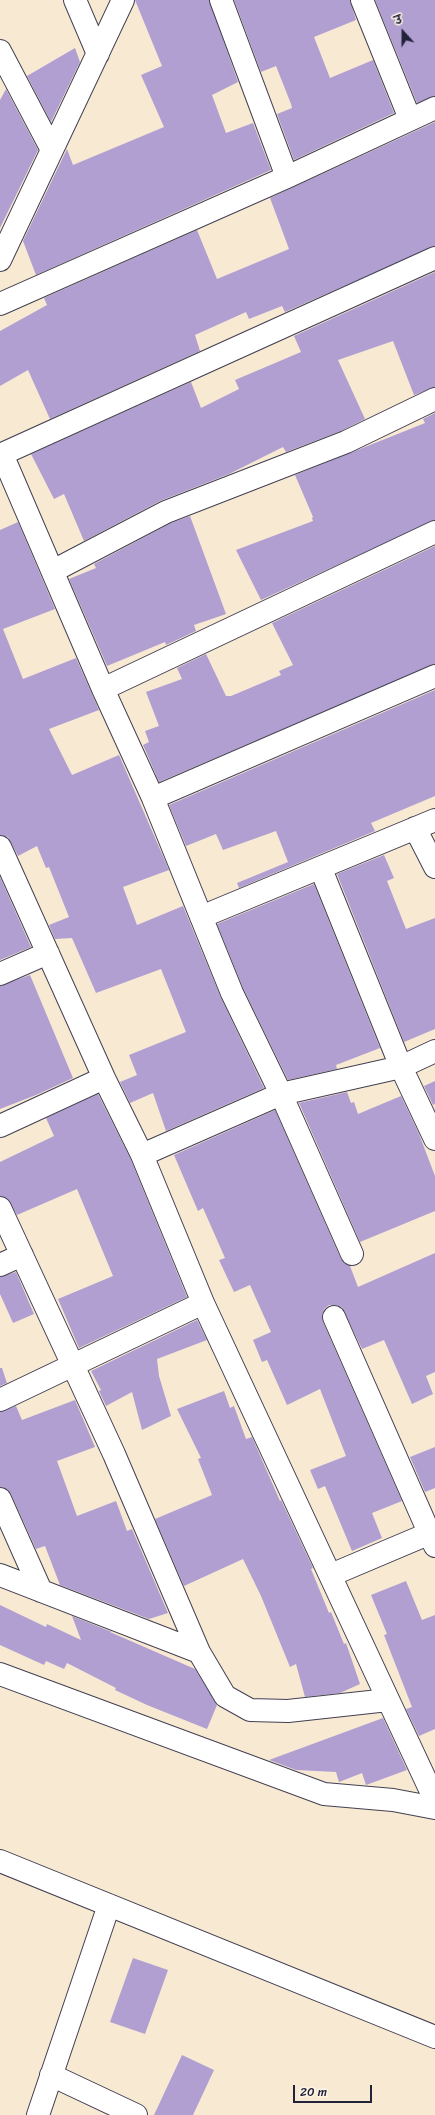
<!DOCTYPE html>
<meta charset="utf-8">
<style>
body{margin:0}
#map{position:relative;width:435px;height:2115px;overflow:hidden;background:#f8e9d3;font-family:Sriracha,"Playpen Sans Deva",sans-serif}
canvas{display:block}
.north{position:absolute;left:383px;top:12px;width:40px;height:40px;-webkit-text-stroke:3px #fcf5e5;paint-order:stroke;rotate:339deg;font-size:11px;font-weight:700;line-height:16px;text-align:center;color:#22223b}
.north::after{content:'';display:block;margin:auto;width:14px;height:18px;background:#22223b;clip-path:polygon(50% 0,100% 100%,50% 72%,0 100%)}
.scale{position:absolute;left:293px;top:2085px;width:79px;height:18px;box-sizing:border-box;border:2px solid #22223b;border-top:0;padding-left:5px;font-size:12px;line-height:14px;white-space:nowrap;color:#22223b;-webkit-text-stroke:3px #fcf5e5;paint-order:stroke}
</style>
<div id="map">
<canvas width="435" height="2115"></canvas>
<div class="north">उ</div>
<div class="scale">20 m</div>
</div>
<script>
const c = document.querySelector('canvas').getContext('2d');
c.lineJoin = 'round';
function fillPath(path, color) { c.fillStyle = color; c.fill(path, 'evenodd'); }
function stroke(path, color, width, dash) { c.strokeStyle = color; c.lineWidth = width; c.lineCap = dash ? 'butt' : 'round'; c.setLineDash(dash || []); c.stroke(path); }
const building = new Path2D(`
 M 135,0 L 209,0 L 238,82 L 212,95 L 226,133 L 253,123 L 271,170 L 36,275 L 23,241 L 67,149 L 73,165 L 164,127 L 141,75 L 162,66 Z
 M 234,0 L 350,0 L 356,20 L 314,37 L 330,78 L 373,60 L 394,113 L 294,160 L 277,114 L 292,108 L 291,104 L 276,66 L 261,72 Z
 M 375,0 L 435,0 L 435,96 L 417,103 Z
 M 75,48 L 80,62 L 51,122 L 27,76 Z
 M 6,89 L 38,150 L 0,228 L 0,100 Z
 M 435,122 L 435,246 L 285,312 L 282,306 L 249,319 L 246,312 L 195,335 L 200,351 L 50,419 L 28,370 L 0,386 L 0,331 L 47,305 L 44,298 L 197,230 L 217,279 L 289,249 L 270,198 Z
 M 435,272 L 435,387 L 414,395 L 393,341 L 338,360 L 365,419 L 341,431 L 286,452 L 283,447 L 229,474 L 160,501 L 84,541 L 64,494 L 54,499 L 31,454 L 191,382 L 201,408 L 239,389 L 235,380 L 301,352 L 294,336 Z
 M 435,413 L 435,520 L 261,600 L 236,550 L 313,521 L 312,518 L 313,517 L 295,475 L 425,423 L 423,419 Z
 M 190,516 L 226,614 L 194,625 L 196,631 L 166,645 L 165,642 L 107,666 L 69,579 L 96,568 L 94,564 L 171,523 Z
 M 18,522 L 55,609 L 3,629 L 23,679 L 76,658 L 99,710 L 49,729 L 72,775 L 119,755 L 169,870 L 123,887 L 137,925 L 183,906 L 221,998 L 264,1088 L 166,1131 L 153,1093 L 130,1103 L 120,1082 L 137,1075 L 129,1055 L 186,1032 L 161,969 L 96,993 L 72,938 L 55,939 L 49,925 L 69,917 L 49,867 L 46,868 L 37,846 L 18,856 L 8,837 L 0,835 L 0,530 Z
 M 435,546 L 435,664 L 159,782 L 143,745 L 149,742 L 145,731 L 159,726 L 146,692 L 182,679 L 177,668 L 206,654 L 226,696 L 231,696 L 281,675 L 279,671 L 293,665 L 272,623 Z
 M 435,690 L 435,796 L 371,823 L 375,831 L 239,888 L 237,883 L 288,862 L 276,831 L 223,850 L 216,834 L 186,846 L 169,805 Z
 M 384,855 L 394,878 L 387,881 L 406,929 L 435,918 L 435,1029 L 404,1042 L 337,874 Z
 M 0,877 L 31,947 L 0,960 Z
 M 314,884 L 380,1048 L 336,1065 L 337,1069 L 288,1080 L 243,988 L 217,924 Z
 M 30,975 L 73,1078 L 36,1095 L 0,1109 L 0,986 Z
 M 435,1081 L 435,1104 L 433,1105 L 424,1086 Z
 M 347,1092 L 351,1103 L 354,1102 L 358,1114 L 401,1096 L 419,1134 L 435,1176 L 435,1211 L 360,1242 L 299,1103 Z
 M 98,1094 L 131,1160 L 187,1297 L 79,1348 L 58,1299 L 113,1276 L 77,1189 L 17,1215 L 7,1198 L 0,1196 L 0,1162 L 54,1136 L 46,1118 Z
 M 275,1110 L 341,1259 L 350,1266 L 358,1287 L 435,1253 L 435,1372 L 426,1376 L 433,1394 L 412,1404 L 384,1340 L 362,1349 L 342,1307 L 336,1305 L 329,1305 L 324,1309 L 322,1315 L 323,1322 L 402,1501 L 372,1513 L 382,1538 L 352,1551 L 325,1486 L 318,1489 L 310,1470 L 346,1456 L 320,1389 L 287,1405 L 267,1360 L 262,1362 L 253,1340 L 271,1332 L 250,1285 L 234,1292 L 219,1260 L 225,1258 L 203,1208 L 198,1211 L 174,1155 Z
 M 16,1272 L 34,1314 L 13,1323 L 0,1294 L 0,1277 Z
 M 197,1320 L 207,1340 L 157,1359 L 159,1376 L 171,1416 L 142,1430 L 132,1392 L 106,1406 L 99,1391 L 101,1390 L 91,1371 Z
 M 0,1368 L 2,1368 L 7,1383 L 0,1386 Z
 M 224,1391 L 230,1408 L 234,1406 L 246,1439 L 252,1437 L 280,1501 L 281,1500 L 313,1568 L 311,1569 L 329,1613 L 331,1612 L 344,1644 L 346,1643 L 360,1684 L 340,1693 L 305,1697 L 296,1664 L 290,1667 L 261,1596 L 243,1559 L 184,1586 L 155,1519 L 212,1495 L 198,1459 L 201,1458 L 177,1409 Z
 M 75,1400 L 95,1447 L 57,1461 L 77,1516 L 116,1501 L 127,1531 L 132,1529 L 168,1613 L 149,1619 L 60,1585 L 45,1546 L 36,1549 L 11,1494 L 7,1489 L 0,1487 L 0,1412 L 16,1406 L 22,1420 Z
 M 435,1447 L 435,1488 L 425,1492 L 410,1457 Z
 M 406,1581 L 422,1620 L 435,1615 L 435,1729 L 419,1736 L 406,1709 L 412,1707 L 384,1635 L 387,1634 L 371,1595 Z
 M 0,1605 L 46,1627 L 47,1624 L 81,1640 L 72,1616 L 112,1632 L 110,1632 L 195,1669 L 217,1705 L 207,1729 L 147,1705 L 115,1690 L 116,1688 L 67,1663 L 64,1669 L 46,1661 L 44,1665 L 0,1645 Z
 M 383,1718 L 407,1770 L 366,1785 L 362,1773 L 339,1782 L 336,1772 L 296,1770 L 269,1760 Z
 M 133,1958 L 168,1970 L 145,2034 L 110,2022 Z
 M 182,2055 L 214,2070 L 193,2115 L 154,2115 Z`);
const street = new Path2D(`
 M 75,0 L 98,54
 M 221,0 L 287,177
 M 362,0 L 410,119
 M 0,51 L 52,150
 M 0,260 L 123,0
 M 0,304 L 287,177 L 435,108
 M 2,454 L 103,689 L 153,798 L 232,993 L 281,1094 L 352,1254
 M 0,455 L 435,258
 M 53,571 L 166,512 L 346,442 L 435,399
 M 103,689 L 435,532
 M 153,798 L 435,676
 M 415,828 L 435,867
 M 0,847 L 104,1078 L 142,1155 L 281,1094 L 401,1067 L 435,1051
 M 321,869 L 401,1067 L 435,1139
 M 201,917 L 435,820
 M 0,974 L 48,953
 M 0,1126 L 104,1078
 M 142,1155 L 203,1303 L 435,1800
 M 0,1208 L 114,1454 L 199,1652 L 225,1696 L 250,1710 L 288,1711 L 388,1700
 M 0,1265 L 22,1255
 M 334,1317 L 435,1546
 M 0,1400 L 203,1303
 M 0,1499 L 41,1591
 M 0,1575 L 199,1652
 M 331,1575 L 435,1531
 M 0,1674 L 324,1794 L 393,1800 L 435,1808
 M 0,1861 L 435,2037
 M 51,2075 L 136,2115
 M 38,2115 L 109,1905`);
fillPath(building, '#b19fd2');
stroke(street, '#424052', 24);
stroke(street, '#fff', 22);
</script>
